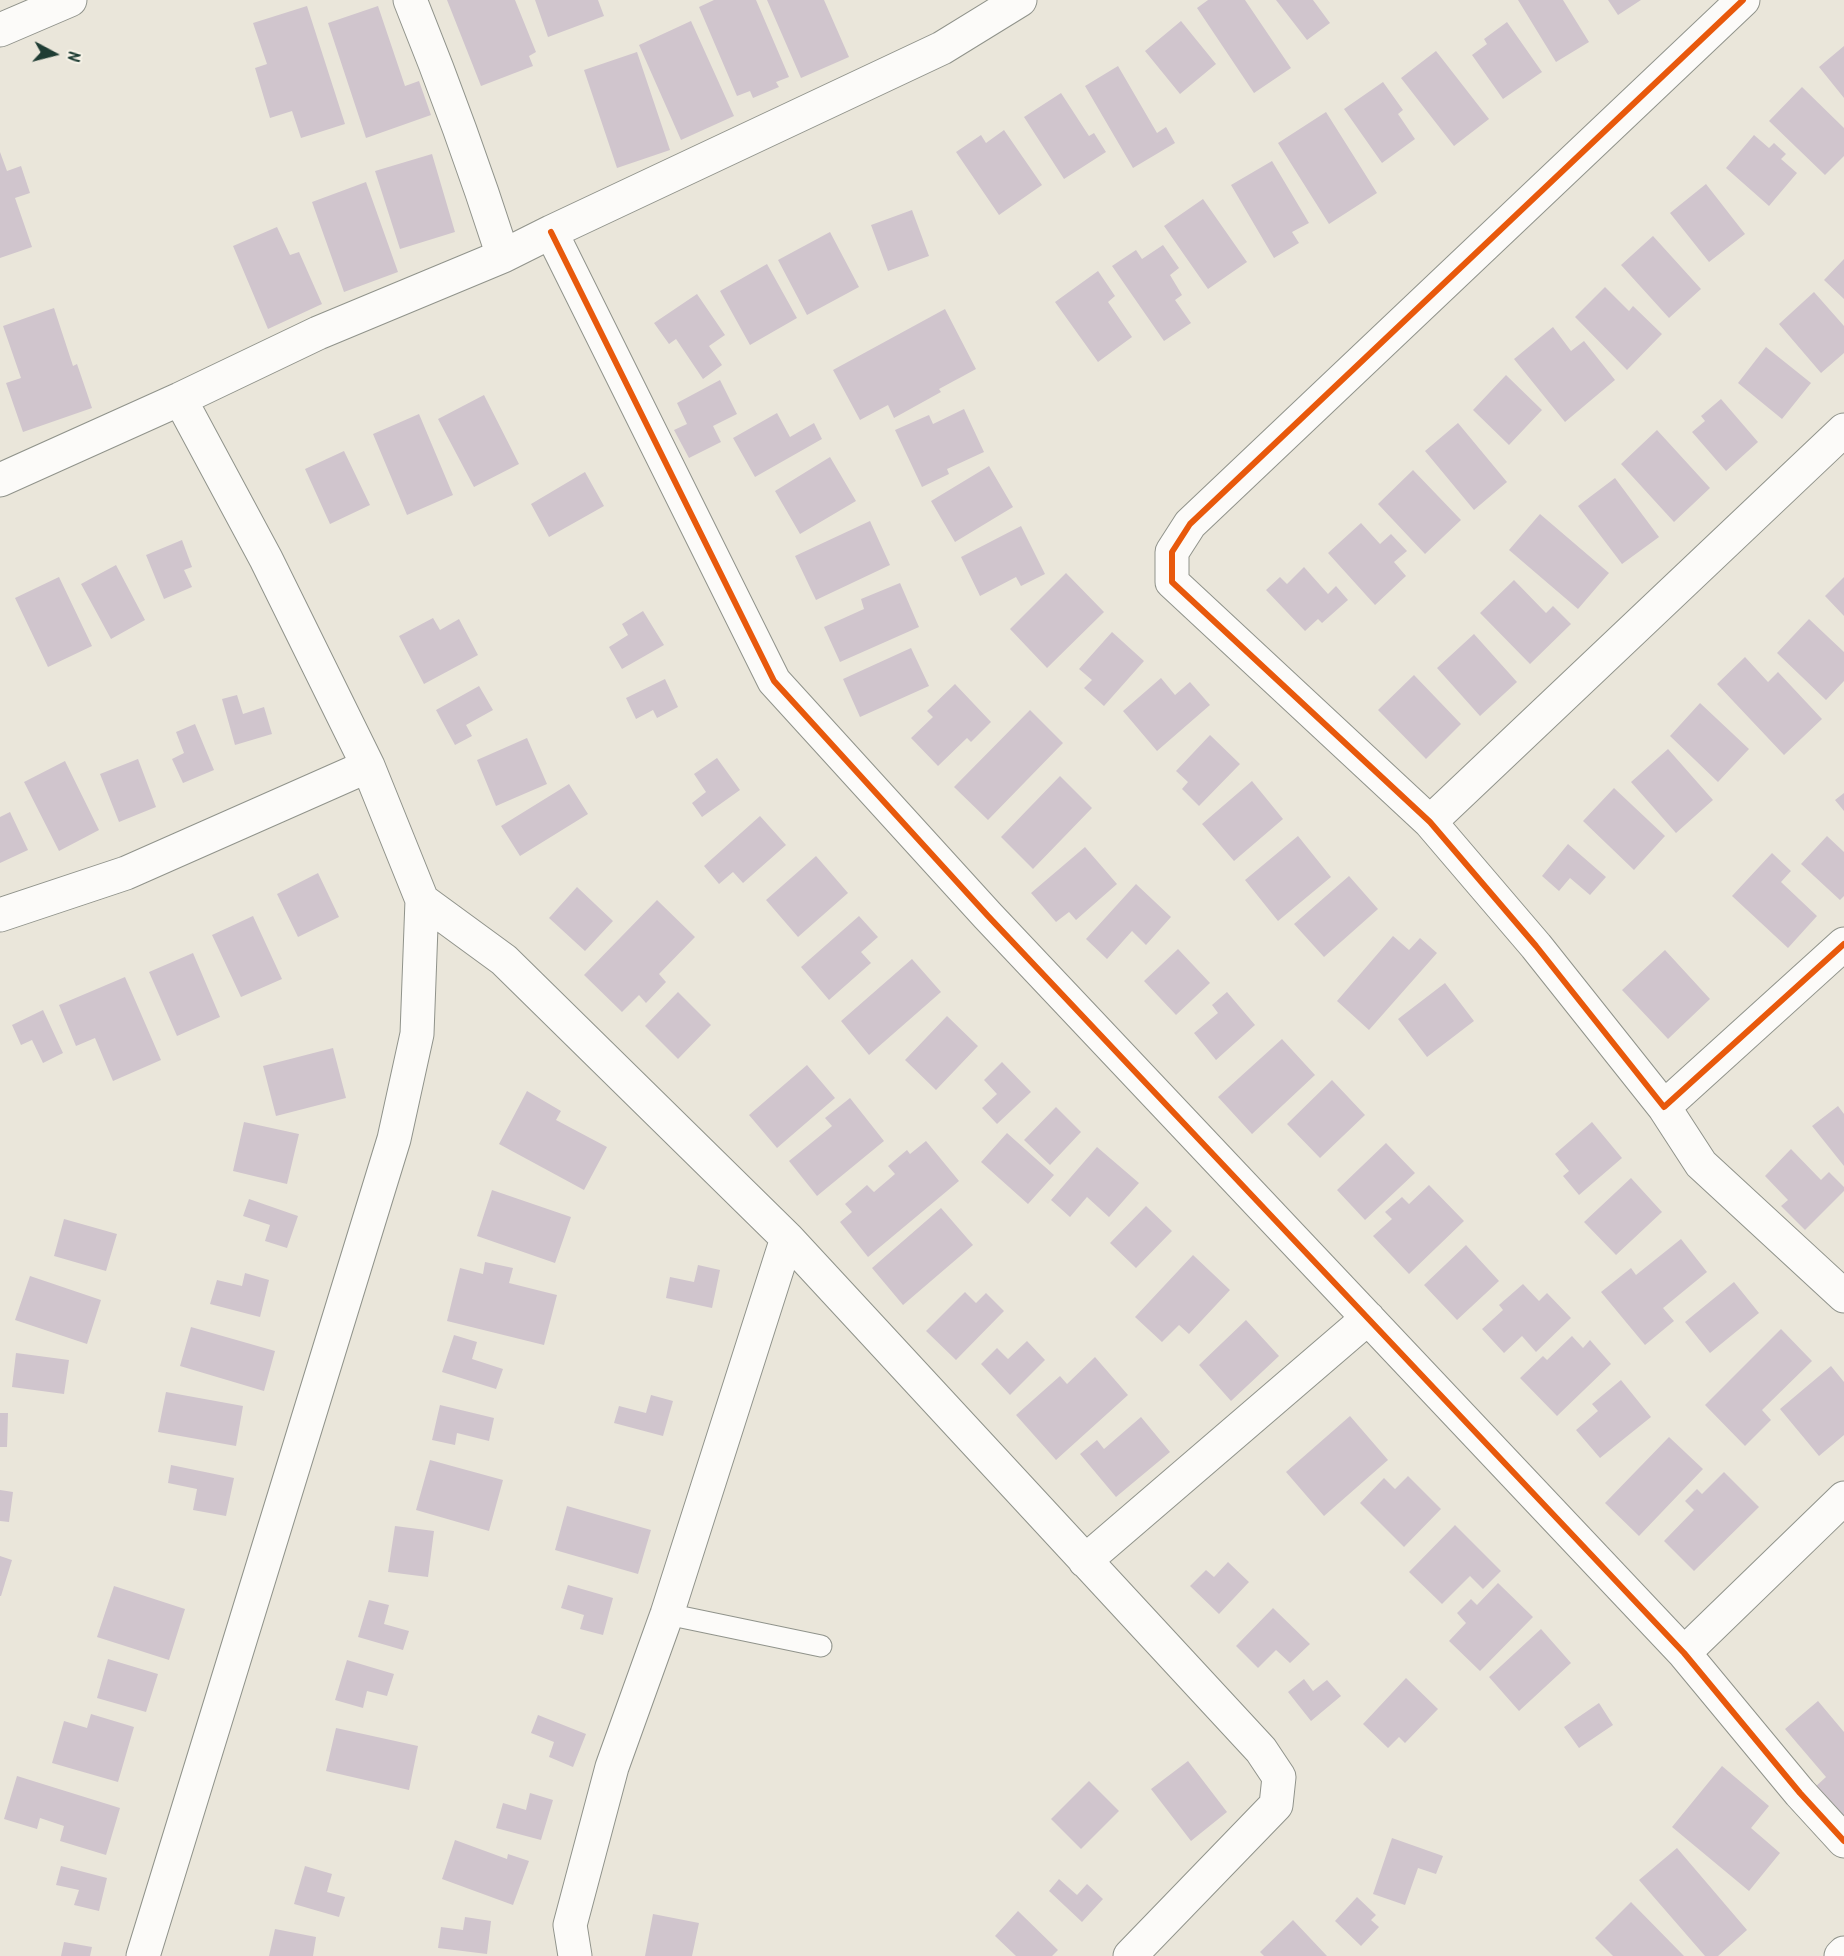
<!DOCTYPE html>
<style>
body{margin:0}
#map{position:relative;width:1844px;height:1956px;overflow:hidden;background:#eae6da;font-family:Kalam,sans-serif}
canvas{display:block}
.north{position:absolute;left:24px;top:24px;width:60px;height:60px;-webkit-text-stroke:4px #f7f3e8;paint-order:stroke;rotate:97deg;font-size:16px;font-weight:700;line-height:24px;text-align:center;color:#1f3d34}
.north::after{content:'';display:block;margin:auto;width:21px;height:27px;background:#1f3d34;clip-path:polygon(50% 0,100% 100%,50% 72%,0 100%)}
</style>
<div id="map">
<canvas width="1844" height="1956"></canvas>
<div class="north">N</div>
</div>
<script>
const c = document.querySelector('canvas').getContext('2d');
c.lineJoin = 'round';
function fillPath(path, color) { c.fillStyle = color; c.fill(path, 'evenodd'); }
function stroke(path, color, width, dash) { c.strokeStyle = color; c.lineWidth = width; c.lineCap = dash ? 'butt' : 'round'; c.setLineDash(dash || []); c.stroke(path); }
const building = new Path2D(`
 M 447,0 L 515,0 L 536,52 L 529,56 L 533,66 L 481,86 Z
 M 535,0 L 598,0 L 604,16 L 548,37 Z
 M 714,0 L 756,0 L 789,77 L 776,82 L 779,87 L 753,98 L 750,91 L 737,96 L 699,7 Z
 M 767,0 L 824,0 L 849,57 L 801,78 Z
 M 1208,0 L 1245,0 L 1291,68 L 1254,93 L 1197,8 Z
 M 1276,0 L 1313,0 L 1330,23 L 1307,40 Z
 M 1518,0 L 1563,0 L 1589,42 L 1556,62 Z
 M 1608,0 L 1641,0 L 1618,15 Z
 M 307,6 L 345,124 L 301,138 L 292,111 L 270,118 L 255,68 L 267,64 L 253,23 Z
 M 378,6 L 405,86 L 419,81 L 431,115 L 366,138 L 328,23 Z
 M 691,21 L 734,116 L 681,140 L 639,45 Z
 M 1181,21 L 1216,64 L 1180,94 L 1145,51 Z
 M 1507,22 L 1542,72 L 1503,99 L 1472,55 L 1487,44 L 1484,39 Z
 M 1844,46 L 1844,98 L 1819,67 Z
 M 1436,51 L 1489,119 L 1454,146 L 1401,78 Z
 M 637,52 L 670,150 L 617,168 L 584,70 Z
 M 1118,66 L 1157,133 L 1166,127 L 1175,143 L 1133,168 L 1085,86 Z
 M 1383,82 L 1403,110 L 1398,114 L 1415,139 L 1382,163 L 1344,109 Z
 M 1802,87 L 1844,128 L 1844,156 L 1825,175 L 1769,121 Z
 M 1061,93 L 1089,136 L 1094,133 L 1106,152 L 1064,179 L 1024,117 Z
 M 1326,112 L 1377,193 L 1329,224 L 1278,143 Z
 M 1004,130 L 1042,185 L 999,215 L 956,152 L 981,135 L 986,143 Z
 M 1754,135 L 1769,148 L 1774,143 L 1786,154 L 1781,159 L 1797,173 L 1769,206 L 1726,168 Z
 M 0,152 L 7,171 L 21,166 L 30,193 L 15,198 L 32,247 L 0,258 Z
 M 432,154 L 455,232 L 400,249 L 375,171 Z
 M 1272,161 L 1309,223 L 1292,232 L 1299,243 L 1274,258 L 1231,185 Z
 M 366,182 L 398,272 L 344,292 L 312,202 Z
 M 1706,184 L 1745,234 L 1709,262 L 1670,213 Z
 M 1203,199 L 1247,262 L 1208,289 L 1164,226 Z
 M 912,210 L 929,256 L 888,271 L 871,225 Z
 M 277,227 L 290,255 L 299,252 L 322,304 L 268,329 L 233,246 Z
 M 830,232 L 859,287 L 807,315 L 778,260 Z
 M 1653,236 L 1701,289 L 1669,318 L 1621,265 Z
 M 1163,245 L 1179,268 L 1170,275 L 1182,295 L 1175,300 L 1191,323 L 1164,341 L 1112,266 L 1136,250 L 1142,259 Z
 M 1844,259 L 1844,299 L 1824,280 Z
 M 767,264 L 797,318 L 750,345 L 720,291 Z
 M 1098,271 L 1115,296 L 1108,302 L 1132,337 L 1098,362 L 1055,302 Z
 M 1605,287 L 1629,311 L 1633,306 L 1662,334 L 1627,370 L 1575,317 Z
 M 1814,292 L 1844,326 L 1844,353 L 1821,373 L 1779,324 Z
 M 697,294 L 725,335 L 709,346 L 722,365 L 703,379 L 676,339 L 669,344 L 654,323 Z
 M 54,308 L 73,366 L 77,364 L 92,408 L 23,432 L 6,383 L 21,378 L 3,326 Z
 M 945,309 L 976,369 L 939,389 L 941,392 L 894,418 L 888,405 L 860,420 L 833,370 Z
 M 1553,327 L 1571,351 L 1584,341 L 1615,380 L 1565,422 L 1514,359 Z
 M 1766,347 L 1811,383 L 1782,419 L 1738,383 Z
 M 1506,375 L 1542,410 L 1509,445 L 1473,410 Z
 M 720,380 L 737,414 L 713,426 L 721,442 L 689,458 L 674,430 L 687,424 L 677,403 Z
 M 484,395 L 519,464 L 474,487 L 438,419 Z
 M 1721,399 L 1758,442 L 1726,471 L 1692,432 L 1705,421 L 1701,416 Z
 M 964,409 L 984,452 L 947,469 L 949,474 L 922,487 L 895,430 L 929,415 L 933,424 Z
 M 777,413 L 790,437 L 814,423 L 822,439 L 755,477 L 733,438 Z
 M 419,414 L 453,495 L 407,515 L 373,434 Z
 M 1458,423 L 1507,482 L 1474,510 L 1425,451 Z
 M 1657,430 L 1710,488 L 1674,522 L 1621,464 Z
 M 344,451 L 370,505 L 330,524 L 305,469 Z
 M 830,457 L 856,501 L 800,534 L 775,491 Z
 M 989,466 L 1013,507 L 955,542 L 931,501 Z
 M 1413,470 L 1461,520 L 1425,554 L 1378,504 Z
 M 585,472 L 604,506 L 549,537 L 531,504 Z
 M 1615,478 L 1659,537 L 1622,564 L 1578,506 Z
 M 1540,514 L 1609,573 L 1578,609 L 1509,550 Z
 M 870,521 L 890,565 L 816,600 L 795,556 Z
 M 1361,523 L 1380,544 L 1391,534 L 1407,551 L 1394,562 L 1406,576 L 1375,605 L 1328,553 Z
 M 1021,526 L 1045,574 L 1021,586 L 1016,577 L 980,596 L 961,557 Z
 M 182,540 L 192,567 L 184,570 L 192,587 L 164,599 L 146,555 Z
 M 116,565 L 145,620 L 111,639 L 81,584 Z
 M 1304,567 L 1328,594 L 1336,586 L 1348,600 L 1322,623 L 1318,619 L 1305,631 L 1266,590 L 1280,577 L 1287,584 Z
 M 1066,573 L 1104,612 L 1047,668 L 1010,629 Z
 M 59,577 L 92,646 L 48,667 L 15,598 Z
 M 1844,577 L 1844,616 L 1825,596 Z
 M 1514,580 L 1546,613 L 1553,606 L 1571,624 L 1530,664 L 1480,613 Z
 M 900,583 L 919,627 L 840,662 L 824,627 L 864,609 L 861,599 Z
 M 643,611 L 664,645 L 622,669 L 609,647 L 628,635 L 622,624 Z
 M 433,618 L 440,630 L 459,619 L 478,655 L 424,684 L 399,636 Z
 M 1809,619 L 1844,652 L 1844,681 L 1826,700 L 1777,653 Z
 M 1112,632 L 1144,661 L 1104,706 L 1084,688 L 1092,680 L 1079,669 Z
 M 1474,634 L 1517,682 L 1480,716 L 1437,668 Z
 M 911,648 L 929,686 L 860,717 L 843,679 Z
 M 1745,657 L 1768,682 L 1778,672 L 1822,719 L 1784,755 L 1717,684 Z
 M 1414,675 L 1461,724 L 1426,759 L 1378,710 Z
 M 1161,678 L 1175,695 L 1190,682 L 1210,705 L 1157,751 L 1123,711 Z
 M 665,679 L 678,707 L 657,718 L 653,710 L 636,719 L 626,698 Z
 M 955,684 L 991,722 L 971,742 L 967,738 L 938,766 L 911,738 L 933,717 L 927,711 Z
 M 479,686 L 493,710 L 466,725 L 472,736 L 455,745 L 436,710 Z
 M 237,695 L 243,714 L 264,707 L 272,734 L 235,745 L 222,699 Z
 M 1700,703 L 1749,749 L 1718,782 L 1670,736 Z
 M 1030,710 L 1063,743 L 988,820 L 954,787 Z
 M 195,724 L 214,770 L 183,783 L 172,759 L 184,753 L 176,732 Z
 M 1210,735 L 1240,764 L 1199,806 L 1182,789 L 1188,782 L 1176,771 Z
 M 527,738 L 547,784 L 496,806 L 477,760 Z
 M 1668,749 L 1713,800 L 1676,833 L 1631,782 Z
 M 717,758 L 740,790 L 702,817 L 692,803 L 706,792 L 694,774 Z
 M 138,759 L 156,807 L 119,822 L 100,774 Z
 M 65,761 L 99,830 L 59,851 L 24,782 Z
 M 1060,776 L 1092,808 L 1033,869 L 1001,837 Z
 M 1252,781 L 1283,819 L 1234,861 L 1202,824 Z
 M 569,784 L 588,814 L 520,856 L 501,826 Z
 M 1614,788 L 1665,836 L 1634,870 L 1583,821 Z
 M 1844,793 L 1844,811 L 1835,800 Z
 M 10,812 L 28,850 L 0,863 L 0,817 Z
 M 760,816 L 786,845 L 743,883 L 733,872 L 719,884 L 704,866 Z
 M 1298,836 L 1331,877 L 1278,921 L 1245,880 Z
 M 1827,836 L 1844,852 L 1844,896 L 1840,900 L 1801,864 Z
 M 1568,844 L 1606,877 L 1590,895 L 1570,878 L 1559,891 L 1542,876 Z
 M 1085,847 L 1117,884 L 1076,920 L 1069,912 L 1056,922 L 1031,893 Z
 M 1772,853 L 1791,871 L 1781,882 L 1817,916 L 1788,948 L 1732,896 Z
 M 816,856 L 848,893 L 798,937 L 766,900 Z
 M 318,873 L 339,917 L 298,937 L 277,894 Z
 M 1349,876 L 1378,909 L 1324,957 L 1294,924 Z
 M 1136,884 L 1171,917 L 1146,945 L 1132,931 L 1107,959 L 1086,939 Z
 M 577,887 L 613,921 L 585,951 L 549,918 Z
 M 657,900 L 695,937 L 659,974 L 666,982 L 646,1003 L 639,995 L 622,1012 L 584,975 Z
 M 253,916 L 282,979 L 241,997 L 212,935 Z
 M 859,916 L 878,937 L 861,952 L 871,963 L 829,1000 L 801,967 Z
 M 1393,936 L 1409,950 L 1420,938 L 1437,953 L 1369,1030 L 1337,1001 Z
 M 1178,949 L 1210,983 L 1176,1015 L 1144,981 Z
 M 1665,950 L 1710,999 L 1668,1039 L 1622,990 Z
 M 193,953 L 220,1017 L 177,1036 L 149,972 Z
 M 912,959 L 941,992 L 869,1055 L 841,1021 Z
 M 125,977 L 161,1060 L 113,1081 L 95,1038 L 76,1046 L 59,1005 Z
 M 1445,983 L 1474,1021 L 1427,1057 L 1398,1019 Z
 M 678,992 L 711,1025 L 678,1059 L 645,1026 Z
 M 1227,992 L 1255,1025 L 1216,1060 L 1194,1033 L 1218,1013 L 1212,1005 Z
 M 43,1010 L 63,1053 L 43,1063 L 32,1040 L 21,1045 L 12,1025 Z
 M 947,1016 L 978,1046 L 936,1090 L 905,1060 Z
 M 1282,1039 L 1315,1075 L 1252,1134 L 1218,1097 Z
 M 333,1048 L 346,1098 L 276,1116 L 263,1066 Z
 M 1002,1062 L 1031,1092 L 997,1124 L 982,1108 L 997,1094 L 984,1080 Z
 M 807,1065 L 835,1098 L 777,1148 L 749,1115 Z
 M 1332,1080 L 1365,1115 L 1320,1158 L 1287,1124 Z
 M 527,1091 L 561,1111 L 556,1120 L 607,1147 L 584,1190 L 499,1144 Z
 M 850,1098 L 884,1141 L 817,1196 L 789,1161 L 832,1126 L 825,1118 Z
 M 1838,1106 L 1844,1114 L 1844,1166 L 1812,1126 Z
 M 1056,1107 L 1081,1132 L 1050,1165 L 1024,1140 Z
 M 244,1122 L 299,1134 L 287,1184 L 233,1171 Z
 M 1592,1122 L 1622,1158 L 1579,1195 L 1563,1176 L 1569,1171 L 1555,1154 Z
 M 1007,1133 L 1054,1175 L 1028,1204 L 981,1162 Z
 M 926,1141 L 959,1181 L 868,1257 L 840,1222 L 852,1212 L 845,1204 L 867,1185 L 874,1192 L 895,1174 L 888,1166 L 907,1150 L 910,1154 Z
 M 1386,1143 L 1415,1173 L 1365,1220 L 1337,1190 Z
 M 1097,1147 L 1139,1183 L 1109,1217 L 1087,1197 L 1070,1217 L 1051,1200 Z
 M 1791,1149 L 1821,1180 L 1829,1172 L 1844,1187 L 1844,1191 L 1805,1230 L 1781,1206 L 1788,1200 L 1765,1176 Z
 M 1631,1178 L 1662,1212 L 1616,1255 L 1584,1222 Z
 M 1429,1185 L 1464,1221 L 1409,1274 L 1373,1236 L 1392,1219 L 1385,1212 L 1402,1197 L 1409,1204 Z
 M 492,1190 L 571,1217 L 555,1263 L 477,1236 Z
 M 249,1199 L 298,1216 L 287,1248 L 265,1241 L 270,1225 L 243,1216 Z
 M 1146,1206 L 1172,1231 L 1136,1268 L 1110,1243 Z
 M 941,1208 L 973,1245 L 903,1305 L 872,1268 Z
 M 64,1219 L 117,1234 L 106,1271 L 54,1256 Z
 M 1681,1239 L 1707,1272 L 1663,1308 L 1674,1321 L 1645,1345 L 1601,1292 L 1631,1268 L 1636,1275 Z
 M 1466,1245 L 1499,1281 L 1457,1320 L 1424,1285 Z
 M 1193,1255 L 1230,1290 L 1189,1334 L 1179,1325 L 1162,1342 L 1135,1317 Z
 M 485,1262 L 513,1268 L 509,1283 L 557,1295 L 544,1345 L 447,1321 L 460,1268 L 483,1274 Z
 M 698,1265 L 720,1270 L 712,1308 L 666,1298 L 670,1277 L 694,1282 Z
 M 245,1273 L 269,1280 L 260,1317 L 210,1304 L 217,1280 L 242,1286 Z
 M 30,1276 L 101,1300 L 87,1344 L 15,1320 Z
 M 1734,1282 L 1759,1313 L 1710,1353 L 1685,1322 Z
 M 1523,1284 L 1539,1301 L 1547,1293 L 1571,1318 L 1536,1352 L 1522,1336 L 1504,1353 L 1482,1329 L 1503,1310 L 1499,1305 Z
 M 965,1292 L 976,1303 L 986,1293 L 1004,1311 L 956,1360 L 926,1331 Z
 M 1246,1320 L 1279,1356 L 1231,1401 L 1199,1365 Z
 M 191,1327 L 275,1351 L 264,1391 L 180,1366 Z
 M 1781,1329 L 1812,1361 L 1762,1410 L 1771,1420 L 1745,1446 L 1705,1405 Z
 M 454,1335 L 477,1342 L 472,1359 L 503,1369 L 496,1389 L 442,1372 Z
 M 1572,1336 L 1583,1348 L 1590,1340 L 1611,1364 L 1557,1416 L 1520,1378 L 1543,1356 L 1547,1360 Z
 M 1027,1341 L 1045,1360 L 1010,1395 L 981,1364 L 997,1348 L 1008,1359 Z
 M 16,1353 L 69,1360 L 64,1394 L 12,1387 Z
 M 1095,1357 L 1128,1395 L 1056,1460 L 1016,1415 L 1060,1376 L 1067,1384 Z
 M 1831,1366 L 1844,1382 L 1844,1435 L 1819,1456 L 1780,1409 Z
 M 1621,1380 L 1651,1417 L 1600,1458 L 1576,1430 L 1598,1411 L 1592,1404 Z
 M 166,1392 L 243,1406 L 236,1446 L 158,1432 Z
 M 651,1395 L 673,1401 L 663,1436 L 614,1423 L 619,1406 L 646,1413 Z
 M 440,1405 L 494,1418 L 489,1441 L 457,1433 L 455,1445 L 432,1440 Z
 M 0,1413 L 8,1413 L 7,1447 L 0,1447 Z
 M 1350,1416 L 1388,1460 L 1324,1516 L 1286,1472 Z
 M 1141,1417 L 1170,1452 L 1116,1497 L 1080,1454 L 1097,1440 L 1104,1449 Z
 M 1669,1437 L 1703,1469 L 1639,1536 L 1605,1503 Z
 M 430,1460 L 503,1480 L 489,1531 L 416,1510 Z
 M 171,1465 L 234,1478 L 226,1516 L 193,1510 L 197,1489 L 168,1483 Z
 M 1724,1472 L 1759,1507 L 1694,1571 L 1664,1541 L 1694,1510 L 1685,1501 L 1697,1489 L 1702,1494 Z
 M 1408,1476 L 1441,1509 L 1404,1547 L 1360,1503 L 1384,1478 L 1395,1489 Z
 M 0,1490 L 13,1492 L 9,1522 L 0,1521 Z
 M 567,1506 L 651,1530 L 638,1574 L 555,1550 Z
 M 1455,1525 L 1501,1571 L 1483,1589 L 1470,1576 L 1442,1604 L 1409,1572 Z
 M 395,1526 L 434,1531 L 428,1577 L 388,1572 Z
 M 0,1556 L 12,1560 L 1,1596 L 0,1596 Z
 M 1228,1562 L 1249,1582 L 1219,1614 L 1190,1586 L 1206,1570 L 1214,1577 Z
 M 1498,1583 L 1533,1617 L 1480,1671 L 1449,1641 L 1466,1623 L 1457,1613 L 1471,1599 L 1477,1605 Z
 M 568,1585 L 613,1598 L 603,1635 L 580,1629 L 584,1615 L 561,1608 Z
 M 114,1586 L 185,1609 L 169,1660 L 97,1637 Z
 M 369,1600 L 389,1605 L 384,1624 L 409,1631 L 403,1650 L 358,1637 Z
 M 1273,1608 L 1310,1644 L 1290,1663 L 1276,1650 L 1258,1668 L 1236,1646 Z
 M 1541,1629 L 1571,1663 L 1519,1711 L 1489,1677 Z
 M 108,1659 L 158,1674 L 146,1712 L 97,1698 Z
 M 347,1660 L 394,1674 L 387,1696 L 367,1691 L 363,1708 L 335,1700 Z
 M 1406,1678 L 1438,1709 L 1405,1743 L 1399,1737 L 1388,1748 L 1363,1724 Z
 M 1304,1679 L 1313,1691 L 1327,1680 L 1341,1696 L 1311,1721 L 1288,1692 Z
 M 1818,1701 L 1844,1732 L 1844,1823 L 1814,1788 L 1826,1777 L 1785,1729 Z
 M 1599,1703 L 1613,1725 L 1579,1748 L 1564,1727 Z
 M 91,1714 L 134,1727 L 118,1782 L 52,1763 L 64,1721 L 87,1728 Z
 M 538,1715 L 586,1734 L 573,1767 L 549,1757 L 554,1742 L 531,1733 Z
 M 336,1728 L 418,1746 L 409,1790 L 326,1771 Z
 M 1188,1761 L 1227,1812 L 1191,1841 L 1151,1789 Z
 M 1722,1766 L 1769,1806 L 1751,1828 L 1780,1853 L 1749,1891 L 1672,1827 Z
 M 17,1776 L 120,1808 L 106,1855 L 60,1841 L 64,1826 L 40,1818 L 37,1829 L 4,1819 Z
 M 1089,1781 L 1119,1811 L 1081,1849 L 1051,1819 Z
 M 530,1793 L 553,1800 L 541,1840 L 496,1828 L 503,1803 L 526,1810 Z
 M 1392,1838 L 1443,1856 L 1436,1874 L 1418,1868 L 1405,1905 L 1373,1894 Z
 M 455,1840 L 507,1859 L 508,1854 L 529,1861 L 513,1905 L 442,1879 Z
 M 1677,1848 L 1747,1930 L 1718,1956 L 1705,1956 L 1639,1880 Z
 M 61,1866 L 107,1878 L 99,1911 L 74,1905 L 79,1890 L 56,1885 Z
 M 305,1866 L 332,1874 L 327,1892 L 345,1897 L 339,1917 L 294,1904 Z
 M 1059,1879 L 1077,1895 L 1087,1884 L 1103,1899 L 1082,1922 L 1049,1891 Z
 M 1357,1897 L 1376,1915 L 1371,1920 L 1379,1927 L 1361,1946 L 1335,1921 Z
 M 1631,1902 L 1684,1956 L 1613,1956 L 1595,1938 Z
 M 1018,1911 L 1058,1950 L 1052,1956 L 1016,1956 L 995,1936 Z
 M 653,1914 L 699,1923 L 692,1956 L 645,1956 Z
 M 465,1917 L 491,1921 L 487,1954 L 438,1948 L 441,1927 L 463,1930 Z
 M 1293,1920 L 1327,1956 L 1264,1956 L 1260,1952 Z
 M 275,1929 L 316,1937 L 313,1956 L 269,1956 Z
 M 64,1942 L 92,1947 L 90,1956 L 61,1956 Z`);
const service = new Path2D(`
 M 667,1614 L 821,1646`);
const minor = new Path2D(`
 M 410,0 C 444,84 475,169 503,256
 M 1743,0 L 1190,524 L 1172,552 L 1172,582 L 1430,822 L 1536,946 L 1664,1107 L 1844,944
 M 0,30 L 70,0
 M 551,232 L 774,681 L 988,916 L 1684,1653 L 1800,1793 L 1844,1841
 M 0,480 L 180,399 L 318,333 L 503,256 L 551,232 L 942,48 L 1020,0
 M 1430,822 L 1844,430
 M 422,900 L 504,960 L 787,1238 L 1261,1750 L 1279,1777 L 1276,1805 L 1130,1956
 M 0,915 L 126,873 L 368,766
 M 1664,1107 L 1701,1164 L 1844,1296
 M 1085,1561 L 1368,1318
 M 1684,1653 L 1844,1498
 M 143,1956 L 394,1139 L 417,1034 L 422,900 L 368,766 L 266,559 L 180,399
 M 575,1956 L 570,1925 L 612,1767 L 667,1614 L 787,1238
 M 1841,1956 L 1844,1953`);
const cycleway = new Path2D(`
 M 1743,0 L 1190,524 L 1172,552 L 1172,582 L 1430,822 L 1536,946 L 1664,1107 L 1844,944
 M 551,232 L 774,681 L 988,916 L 1684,1653 L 1800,1793 L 1844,1841`);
fillPath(building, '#d0c5cd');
stroke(service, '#90938b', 23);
stroke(minor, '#90938b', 35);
stroke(service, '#fcfbf9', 21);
stroke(minor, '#fcfbf9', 33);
stroke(cycleway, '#e8590c', 6);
</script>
